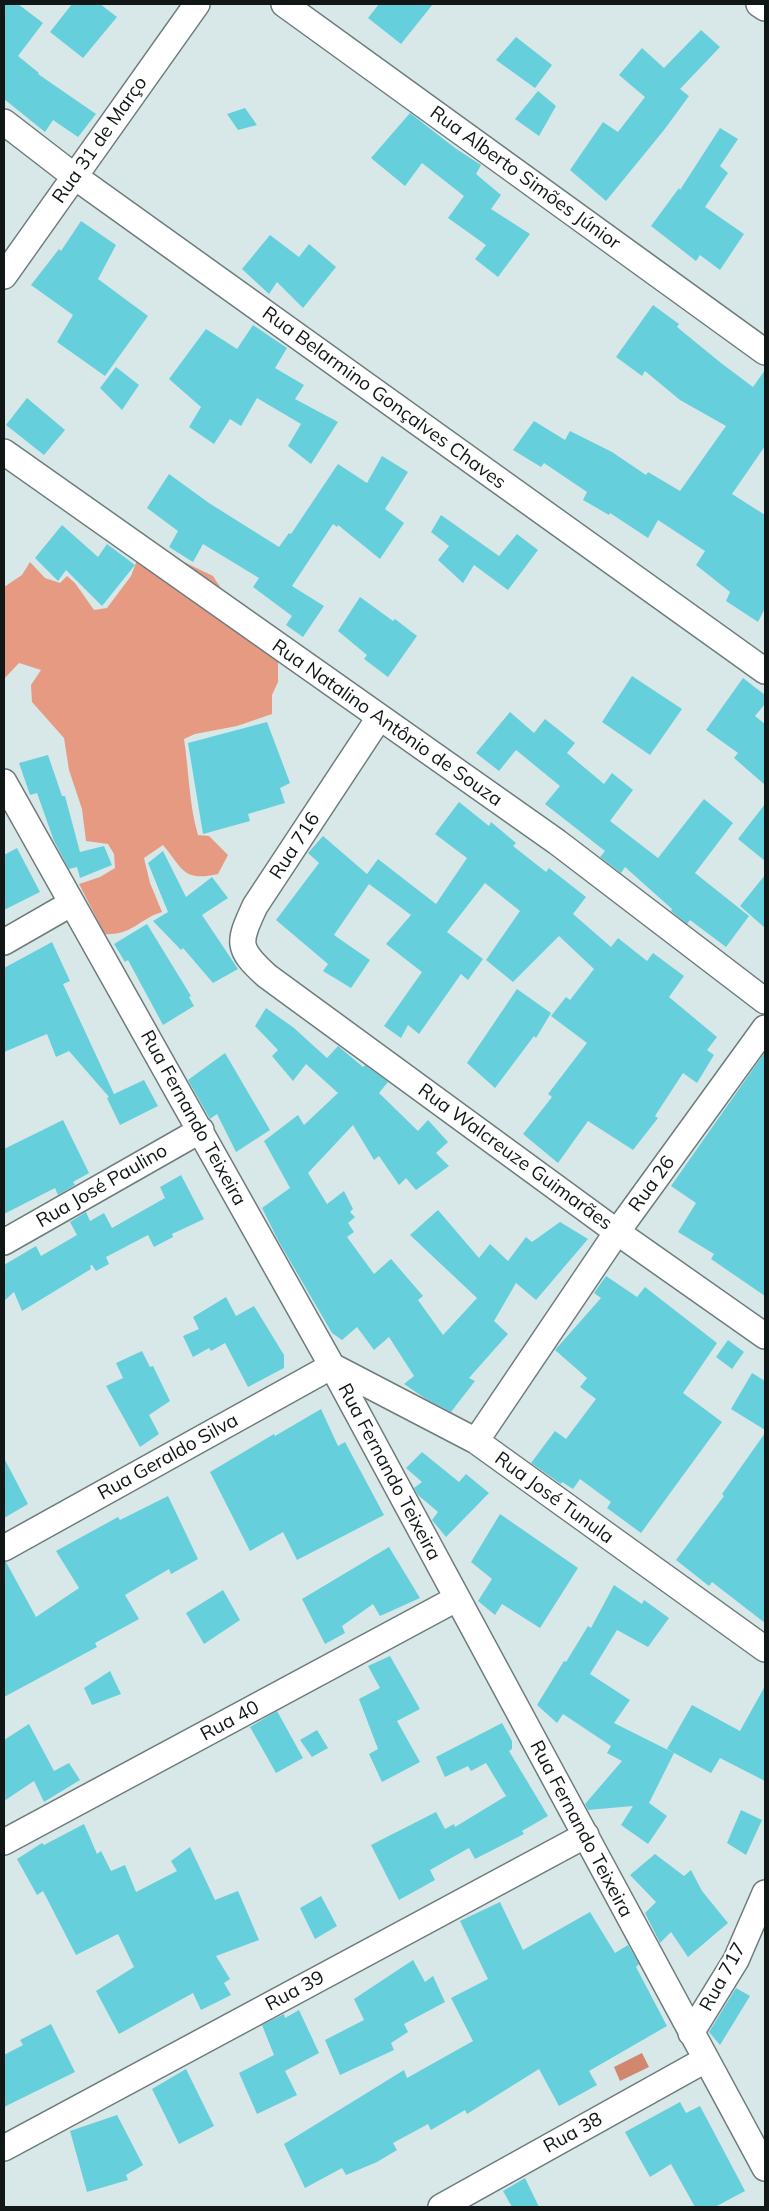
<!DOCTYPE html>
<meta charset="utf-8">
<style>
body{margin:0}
#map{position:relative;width:769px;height:2211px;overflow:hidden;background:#d8e7e8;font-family:Mulish,sans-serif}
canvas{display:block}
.frame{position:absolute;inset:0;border:5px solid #111617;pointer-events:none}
</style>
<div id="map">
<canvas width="769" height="2211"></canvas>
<div class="frame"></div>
</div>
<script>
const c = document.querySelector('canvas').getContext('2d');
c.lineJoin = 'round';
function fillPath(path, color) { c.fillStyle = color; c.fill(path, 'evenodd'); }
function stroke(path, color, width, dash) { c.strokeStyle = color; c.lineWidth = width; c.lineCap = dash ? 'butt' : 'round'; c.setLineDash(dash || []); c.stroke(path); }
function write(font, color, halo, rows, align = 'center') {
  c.font = font + ' Mulish,sans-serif'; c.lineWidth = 4.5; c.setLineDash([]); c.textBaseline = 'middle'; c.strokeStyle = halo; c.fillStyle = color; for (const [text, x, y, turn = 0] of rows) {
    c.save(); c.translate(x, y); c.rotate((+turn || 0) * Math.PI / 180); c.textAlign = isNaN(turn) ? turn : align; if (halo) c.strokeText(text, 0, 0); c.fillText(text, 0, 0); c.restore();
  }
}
const forest = new Path2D(`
 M 139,555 L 186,563 L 213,576 L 233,607 L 278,654 L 278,682 L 272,695 L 272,714 L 237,726 L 195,734 L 184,739 C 189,771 189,805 198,835 L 209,836 L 228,855 L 218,874 C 183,882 183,869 163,845 L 144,858 L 150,883 L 162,912 C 137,920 132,936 103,934 L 99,923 L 79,884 L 100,877 L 115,868 L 114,854 L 108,844 L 86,841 L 82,809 L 69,770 L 64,738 L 32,702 L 31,685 L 41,670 L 19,663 L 4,679 L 4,587 L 22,575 L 30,562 L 45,578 L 60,583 L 67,576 L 75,583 L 94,610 L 107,608 L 131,576 Z`);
const water = new Path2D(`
 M 642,2053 L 649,2067 L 620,2081 L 614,2067 Z`);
const building = new Path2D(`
 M 4,4 L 18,4 L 43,23 L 18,56 L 39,73 L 38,74 L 96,114 L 78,137 L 53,120 L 45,132 L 4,99 Z
 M 72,4 L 100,4 L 117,17 L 83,58 L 50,32 Z
 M 379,4 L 433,4 L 401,44 L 368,18 Z
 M 701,30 L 720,47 L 680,89 L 689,96 L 664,130 L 606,201 L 570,170 L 603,122 L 618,132 L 645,97 L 619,75 L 642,48 L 664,68 Z
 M 516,37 L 552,65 L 535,88 L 496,60 Z
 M 538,91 L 556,106 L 539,136 L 515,119 Z
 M 245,108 L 257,125 L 238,130 L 227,114 Z
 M 410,113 L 455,148 L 481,165 L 476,174 L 501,195 L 491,209 L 530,234 L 498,277 L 475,259 L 486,245 L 448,218 L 464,196 L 422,163 L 405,186 L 371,158 Z
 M 720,128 L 738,139 L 720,166 L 728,173 L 705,207 L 744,234 L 720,270 L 700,255 L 696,261 L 651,226 L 679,188 L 680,190 Z
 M 81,221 L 116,245 L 98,279 L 148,316 L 105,376 L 57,342 L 73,315 L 31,285 L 59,249 L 61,251 Z
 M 270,235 L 299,257 L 309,244 L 336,267 L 303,308 L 277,282 L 269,294 L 242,269 Z
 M 653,305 L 679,324 L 677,327 L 721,363 L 753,387 L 765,370 L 765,446 L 732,494 L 765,515 L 765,608 L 758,622 L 726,601 L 730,592 L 696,565 L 705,551 L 658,520 L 648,538 L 610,513 L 609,515 L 583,500 L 587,492 L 544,463 L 541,467 L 513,450 L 534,421 L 565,440 L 570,431 L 612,452 L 646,475 L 648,472 L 680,491 L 726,426 L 680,400 L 645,371 L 642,376 L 616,357 Z
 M 253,325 L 287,348 L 275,368 L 304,385 L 295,399 L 338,422 L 311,464 L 288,446 L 301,424 L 257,398 L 241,426 L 230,419 L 214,444 L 189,427 L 201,407 L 169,379 L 206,329 L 237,349 Z
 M 116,367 L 139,385 L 122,410 L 100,388 Z
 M 27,398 L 65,430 L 44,455 L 6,425 Z
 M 382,456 L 408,472 L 385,509 L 404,523 L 380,559 L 338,525 L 337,527 L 333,524 L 292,586 L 324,606 L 303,637 L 286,625 L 292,616 L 253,587 L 259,578 L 203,544 L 193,562 L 169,547 L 178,531 L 147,508 L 169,474 L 209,503 L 279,547 L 289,533 L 291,534 L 338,464 L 367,483 Z
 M 441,515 L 499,556 L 517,534 L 538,550 L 508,590 L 474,565 L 463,583 L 438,560 L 449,546 L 431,532 Z
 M 62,525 L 98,557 L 107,544 L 135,565 L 102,606 L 66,570 L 58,581 L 35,558 Z
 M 360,597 L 393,621 L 395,619 L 417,636 L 388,677 L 364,659 L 367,655 L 338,631 Z
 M 632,676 L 682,709 L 650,755 L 602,722 Z
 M 743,678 L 765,695 L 765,704 L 755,716 L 765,724 L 765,785 L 734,758 L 738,753 L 706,730 Z
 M 510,712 L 534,733 L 545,719 L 575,743 L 567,753 L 604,784 L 612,773 L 633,790 L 610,821 L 658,858 L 704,799 L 733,823 L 695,873 L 749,916 L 726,947 L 690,920 L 687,924 L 671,911 L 672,909 L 625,867 L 621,873 L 600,857 L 605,851 L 545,804 L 560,786 L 516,750 L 499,771 L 476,753 Z
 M 267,722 L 290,783 L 280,788 L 285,803 L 248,814 L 250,821 L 203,834 L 188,743 Z
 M 48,755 L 62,796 L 65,796 L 80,852 L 104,846 L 112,865 L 80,878 L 77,867 L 69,869 L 54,841 L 37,793 L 30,795 L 19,763 Z
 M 459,802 L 489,826 L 491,822 L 516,843 L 513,846 L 546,872 L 549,868 L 586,897 L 573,914 L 611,947 L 618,938 L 647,961 L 653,953 L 684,976 L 669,997 L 717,1037 L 707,1050 L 714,1055 L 697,1083 L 683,1073 L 655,1116 L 658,1118 L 633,1150 L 588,1121 L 558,1163 L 523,1134 L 552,1097 L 548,1094 L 587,1043 L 551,1016 L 566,997 L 570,1000 L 594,969 L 559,936 L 513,982 L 486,960 L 520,911 L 485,883 L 447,932 L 483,959 L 468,980 L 461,974 L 419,1034 L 408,1025 L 401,1038 L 384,1026 L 422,972 L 386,944 L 411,915 L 369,884 L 334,935 L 370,960 L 351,988 L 323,971 L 328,964 L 276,920 L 319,863 L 308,853 L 323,836 L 367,874 L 378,859 L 436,904 L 467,858 L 435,834 Z
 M 765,804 L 765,861 L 738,839 Z
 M 17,848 L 40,892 L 4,910 L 4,855 Z
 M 163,851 L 186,897 L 212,877 L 228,898 L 202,915 L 238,969 L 213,983 L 183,948 L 181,950 L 153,921 L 168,912 L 148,863 Z
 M 765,875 L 765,928 L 740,906 Z
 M 147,924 L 191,996 L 189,997 L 194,1006 L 163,1025 L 128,960 L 125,962 L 114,944 Z
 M 52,942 L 70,981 L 63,984 L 114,1094 L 144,1080 L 158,1106 L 120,1125 L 107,1098 L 109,1097 L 69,1051 L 56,1057 L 47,1034 L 4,1052 L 4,968 Z
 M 517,989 L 551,1013 L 536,1038 L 534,1036 L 495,1088 L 467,1063 Z
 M 266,1008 L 294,1028 L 327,1058 L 338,1046 L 363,1067 L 365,1065 L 388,1082 L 379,1093 L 418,1131 L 428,1120 L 448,1142 L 436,1153 L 449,1166 L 416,1190 L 406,1178 L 399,1185 L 379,1156 L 374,1160 L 353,1125 L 308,1173 L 327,1204 L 344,1191 L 353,1209 L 350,1212 L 355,1217 L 348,1223 L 354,1232 L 347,1237 L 374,1274 L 391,1259 L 423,1296 L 418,1300 L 443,1335 L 477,1298 L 410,1235 L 438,1210 L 479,1258 L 490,1244 L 508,1261 L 526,1237 L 532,1242 L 560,1222 L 588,1239 L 536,1300 L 516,1283 L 494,1321 L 508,1334 L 469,1378 L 475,1381 L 451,1412 L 426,1399 L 404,1384 L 414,1376 L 389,1337 L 374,1350 L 357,1327 L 342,1340 L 332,1333 L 279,1242 L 262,1208 L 290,1188 L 264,1141 L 298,1115 L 304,1125 L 338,1093 L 306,1064 L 293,1081 L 272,1056 L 278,1050 L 255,1026 Z
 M 765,1052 L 765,1296 L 711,1259 L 714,1254 L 678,1232 L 696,1203 L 671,1186 Z
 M 225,1053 L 270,1130 L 236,1152 L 217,1114 L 210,1119 L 188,1080 Z
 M 63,1120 L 89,1173 L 73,1182 L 75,1185 L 58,1195 L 55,1188 L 4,1214 L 4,1149 Z
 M 181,1175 L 204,1219 L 172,1234 L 173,1237 L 154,1247 L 148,1235 L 106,1257 L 109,1264 L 96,1271 L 92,1265 L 90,1266 L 91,1269 L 22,1311 L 14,1292 L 4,1301 L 4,1265 L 36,1246 L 41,1256 L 77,1235 L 70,1222 L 86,1212 L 90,1221 L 104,1213 L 112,1228 L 165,1198 L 160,1187 Z
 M 606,1276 L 637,1297 L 645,1287 L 717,1343 L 683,1393 L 722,1422 L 641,1533 L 607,1508 L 611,1502 L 580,1479 L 573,1489 L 562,1482 L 561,1484 L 531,1463 L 555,1431 L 566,1439 L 596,1399 L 580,1387 L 587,1378 L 555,1350 L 601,1298 L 594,1293 Z
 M 226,1297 L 236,1316 L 254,1306 L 284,1355 L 284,1368 L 248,1387 L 225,1343 L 211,1351 L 209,1348 L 193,1357 L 183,1336 L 199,1329 L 193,1317 Z
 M 728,1340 L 744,1352 L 732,1369 L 716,1357 Z
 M 142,1351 L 150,1367 L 153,1366 L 170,1401 L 149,1415 L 159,1434 L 140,1447 L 106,1386 L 123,1378 L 116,1363 Z
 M 752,1373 L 765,1381 L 765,1430 L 731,1409 Z
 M 321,1409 L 338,1446 L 345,1442 L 384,1515 L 297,1560 L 283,1532 L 250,1551 L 210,1472 L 274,1434 L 275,1436 Z
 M 765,1433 L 765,1623 L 712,1582 L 709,1586 L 676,1560 L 724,1496 L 722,1494 Z
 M 422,1452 L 459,1482 L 466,1474 L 489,1493 L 446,1537 L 432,1520 L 438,1512 L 418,1495 L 414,1488 L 422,1482 L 406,1468 Z
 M 4,1458 L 28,1504 L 4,1518 Z
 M 168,1496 L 198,1559 L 171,1574 L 169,1569 L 125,1595 L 139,1619 L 95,1643 L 97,1647 L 4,1697 L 4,1562 L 6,1562 L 36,1617 L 79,1588 L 56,1551 L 118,1517 L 120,1520 Z
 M 500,1514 L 578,1568 L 540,1628 L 502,1604 L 495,1615 L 478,1601 L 492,1579 L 471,1562 Z
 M 389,1547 L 420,1598 L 380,1616 L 373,1604 L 342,1626 L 345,1633 L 325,1644 L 302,1599 Z
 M 614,1585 L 642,1604 L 644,1600 L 669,1618 L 648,1647 L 617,1630 L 590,1674 L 630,1700 L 614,1723 L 674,1753 L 649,1803 L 667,1816 L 648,1844 L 621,1825 L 633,1806 L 588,1810 L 585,1804 L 622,1761 L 607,1753 L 611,1746 L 563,1714 L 557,1723 L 537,1705 L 564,1661 L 566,1662 L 588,1626 L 591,1628 Z
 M 223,1590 L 240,1620 L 204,1644 L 186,1613 Z
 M 390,1656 L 420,1709 L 397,1721 L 420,1762 L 382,1782 L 369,1754 L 378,1749 L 359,1699 L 380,1688 L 368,1666 Z
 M 110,1671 L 121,1694 L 92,1705 L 84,1688 Z
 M 765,1686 L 765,1781 L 720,1758 L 711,1773 L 667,1749 L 692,1705 L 740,1731 Z
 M 277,1711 L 303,1758 L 276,1773 L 250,1727 Z
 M 502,1723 L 512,1741 L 512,1749 L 509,1751 L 548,1816 L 522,1831 L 524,1834 L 475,1859 L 469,1848 L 430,1870 L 435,1880 L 399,1900 L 371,1845 L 436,1812 L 445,1829 L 454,1824 L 455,1827 L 506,1796 L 486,1763 L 471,1771 L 468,1766 L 445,1777 L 436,1757 Z
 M 29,1724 L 54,1771 L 69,1763 L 80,1780 L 44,1802 L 34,1781 L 4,1801 L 4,1740 Z
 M 317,1730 L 328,1748 L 312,1757 L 300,1740 Z
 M 741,1810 L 762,1820 L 746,1855 L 727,1843 Z
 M 84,1824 L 97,1854 L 101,1851 L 111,1871 L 125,1865 L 136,1892 L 177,1871 L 171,1861 L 190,1847 L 215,1900 L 238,1891 L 259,1940 L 216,1956 L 230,1979 L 224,1983 L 231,1995 L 201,2010 L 193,1993 L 119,2034 L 96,1991 L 134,1967 L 118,1934 L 76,1955 L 43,1891 L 37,1895 L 17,1859 L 42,1843 L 44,1845 Z
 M 655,1854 L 684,1876 L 691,1870 L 702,1891 L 728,1923 L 688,1957 L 671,1932 L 660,1943 L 645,1913 L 656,1902 L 630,1875 Z
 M 321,1896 L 337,1926 L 315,1939 L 300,1908 Z
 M 500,1902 L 523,1950 L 590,1912 L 615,1953 L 628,1945 L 639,1964 L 636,1967 L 667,2026 L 589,2071 L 597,2085 L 559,2106 L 539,2069 L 467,2114 L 465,2110 L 431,2130 L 428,2124 L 393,2143 L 397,2150 L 377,2162 L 346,2175 L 342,2168 L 305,2188 L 284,2144 L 404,2070 L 407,2078 L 473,2041 L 451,1998 L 488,1979 L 460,1921 Z
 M 413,1960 L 425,1982 L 433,1976 L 445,2002 L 404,2024 L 408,2032 L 391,2043 L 394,2050 L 340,2075 L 325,2040 L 364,2020 L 354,1999 Z
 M 736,1988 L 750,1996 L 720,2045 L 709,2032 Z
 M 299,2010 L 319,2053 L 285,2071 L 297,2095 L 257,2114 L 239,2073 L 274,2055 L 262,2025 L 284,2014 L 285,2018 Z
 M 51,2024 L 75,2072 L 4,2107 L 4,2055 L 23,2045 L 20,2040 Z
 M 186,2069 L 214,2126 L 179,2144 L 152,2089 Z
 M 680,2102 L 686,2113 L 700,2106 L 745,2191 L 715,2207 L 695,2207 L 671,2164 L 650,2177 L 625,2132 Z
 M 117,2115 L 143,2165 L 126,2175 L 128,2180 L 87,2192 L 70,2131 Z
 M 525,2178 L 539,2207 L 512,2207 L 503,2191 Z`);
const minor = new Path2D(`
 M 284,4 L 765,352
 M 759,4 L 765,8
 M 4,122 L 74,176 L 765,671
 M 4,276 L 197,4
 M 4,452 L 557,842 L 765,1001
 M 379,718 L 255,906 C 238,943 236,948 267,976 L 617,1232 L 765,1336
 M 4,782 L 332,1366 L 765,2168
 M 4,942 L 72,903
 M 4,1242 L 201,1130
 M 476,1441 L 617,1232 L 765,1028
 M 4,1548 L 332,1366 L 476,1441 L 765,1649
 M 4,1842 L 456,1599
 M 691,2033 L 736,1960 L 765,1893
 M 4,2148 L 586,1835
 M 441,2207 L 705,2060`);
const streetNames = [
 ["Rua 31 de Março",100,140,-55],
 ["Rua Alberto Simões Júnior",525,178,36],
 ["Rua Belarmino Gonçalves Chaves",384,398,36],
 ["Rua Natalino Antônio de Souza",387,723,35],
 ["Rua 716",295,846,-57],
 ["Rua Fernando Teixeira",193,1118,61],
 ["Rua Walcreuze Guimarães",515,1157,36],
 ["Rua 26",652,1184,-54],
 ["Rua José Paulino",102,1186,-30],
 ["Rua Geraldo Silva",168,1457,-29],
 ["Rua Fernando Teixeira",389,1472,62],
 ["Rua José Tunula",554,1498,36],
 ["Rua 40",230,1721,-28],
 ["Rua Fernando Teixeira",581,1829,62],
 ["Rua 717",723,1977,-61],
 ["Rua 39",295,1991,-28],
 ["Rua 38",573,2133,-29]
];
fillPath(forest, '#e79a82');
fillPath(water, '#d1866e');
fillPath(building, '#65d0db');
stroke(minor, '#6e7c7d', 28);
stroke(minor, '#fff', 25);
write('19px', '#111617', '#fff', streetNames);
</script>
